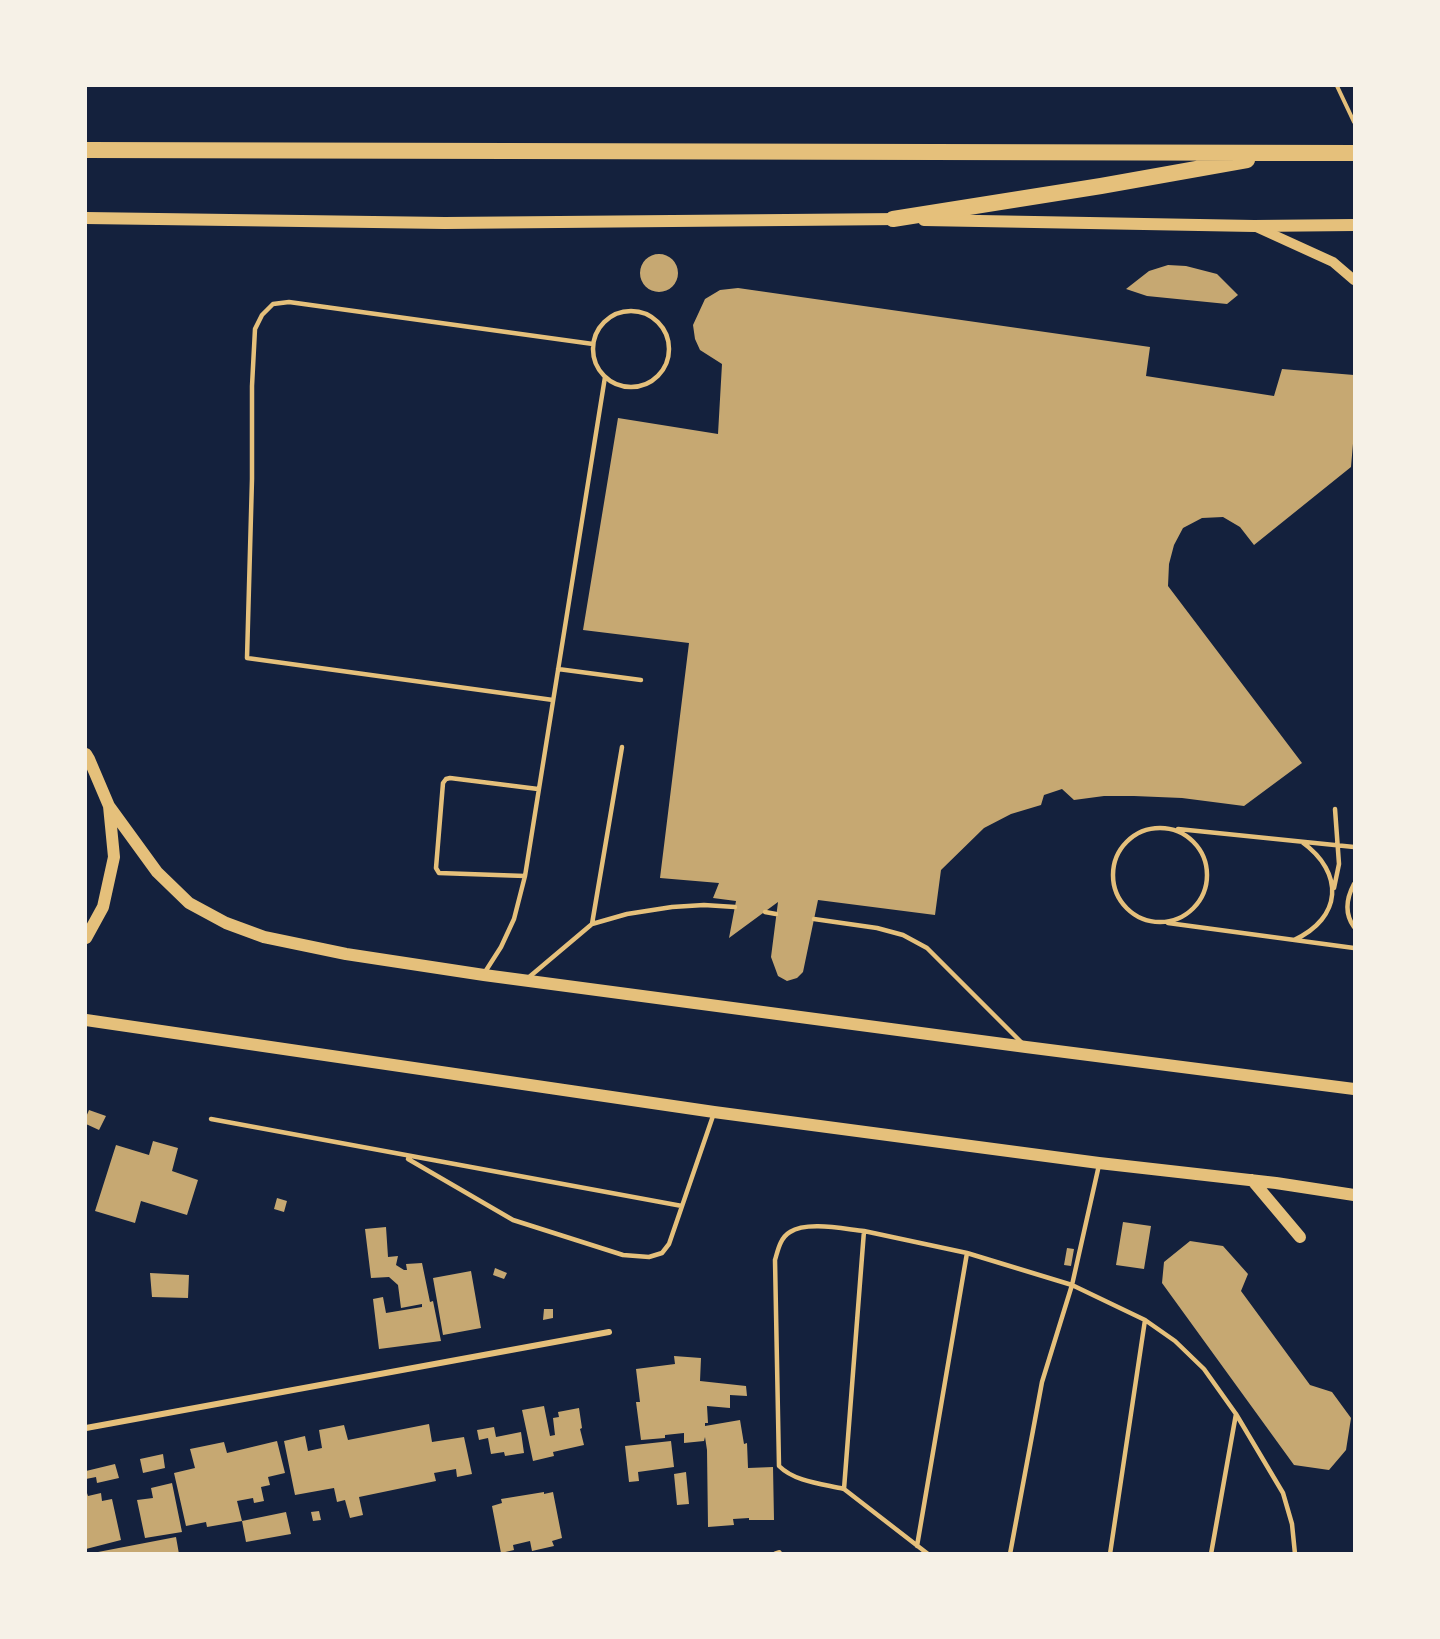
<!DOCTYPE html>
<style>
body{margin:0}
#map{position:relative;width:1440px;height:1639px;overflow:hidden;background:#14213d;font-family:Ubuntu,sans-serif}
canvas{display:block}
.frame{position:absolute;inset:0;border:87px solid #f6f1e7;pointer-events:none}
</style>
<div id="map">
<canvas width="1440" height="1639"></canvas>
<div class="frame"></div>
</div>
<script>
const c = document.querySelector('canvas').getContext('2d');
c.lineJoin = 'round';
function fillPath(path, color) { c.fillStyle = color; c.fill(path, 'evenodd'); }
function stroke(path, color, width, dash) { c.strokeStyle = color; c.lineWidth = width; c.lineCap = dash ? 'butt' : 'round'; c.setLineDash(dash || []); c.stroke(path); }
const building = new Path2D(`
 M640 273a19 19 0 1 1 38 0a19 19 0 1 1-38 0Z
 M 1168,265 L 1186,266 L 1217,274 L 1238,295 L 1227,304 L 1147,296 L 1126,289 L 1149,271 Z
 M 738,288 L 1150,347 L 1146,376 L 1274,396 L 1282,369 L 1354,375 L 1354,432 L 1351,467 L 1254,545 L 1240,527 L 1223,517 L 1202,518 L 1183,528 L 1174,545 L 1169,564 L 1168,586 L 1302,763 L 1244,806 L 1182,798 L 1134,796 L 1104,796 L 1074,800 L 1062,789 L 1044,795 L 1041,805 L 1011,814 L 984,828 L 941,870 L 935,915 L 818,900 L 803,972 L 797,978 L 787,981 L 778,976 L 771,957 L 778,902 L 729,938 L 736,901 L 713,898 L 719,883 L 660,878 L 689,643 L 583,630 L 618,418 L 718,434 L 722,364 L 700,350 L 695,339 L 693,325 L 705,299 L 720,290 Z
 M 89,1110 L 106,1116 L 99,1130 L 86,1124 L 86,1117 Z
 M 153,1141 L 178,1148 L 172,1171 L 198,1180 L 187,1215 L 141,1201 L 135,1223 L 95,1211 L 116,1145 L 149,1155 Z
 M 277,1198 L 287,1201 L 284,1212 L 274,1209 Z
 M 1123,1222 L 1151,1226 L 1144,1269 L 1116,1265 Z
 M 386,1227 L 388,1257 L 398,1256 L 396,1265 L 404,1270 L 407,1270 L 406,1264 L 422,1263 L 430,1302 L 433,1301 L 441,1341 L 379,1349 L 373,1299 L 383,1297 L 386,1313 L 422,1307 L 422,1304 L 401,1308 L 398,1285 L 389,1277 L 371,1278 L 365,1229 Z
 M 1190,1241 L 1223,1246 L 1248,1274 L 1241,1291 L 1310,1385 L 1332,1392 L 1351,1418 L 1346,1450 L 1329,1470 L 1294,1465 L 1162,1283 L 1164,1262 Z
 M 1067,1248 L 1074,1249 L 1071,1266 L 1064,1265 Z
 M 495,1268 L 507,1273 L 504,1279 L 493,1275 Z
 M 471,1271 L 481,1328 L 443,1335 L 433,1278 Z
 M 150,1273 L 189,1275 L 188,1298 L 152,1297 Z
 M 544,1309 L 553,1309 L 553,1318 L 543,1320 Z
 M 674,1356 L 701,1358 L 700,1381 L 746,1386 L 747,1396 L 730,1395 L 730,1408 L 707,1406 L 708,1423 L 705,1423 L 705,1426 L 740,1420 L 744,1444 L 747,1443 L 748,1468 L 773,1467 L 774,1520 L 749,1520 L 749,1518 L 733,1519 L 734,1525 L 708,1527 L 707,1450 L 705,1437 L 704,1441 L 684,1443 L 684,1433 L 665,1435 L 665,1438 L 641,1440 L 636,1402 L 640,1402 L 636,1369 L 675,1364 Z
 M 544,1406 L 550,1436 L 555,1435 L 553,1418 L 559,1417 L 558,1412 L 579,1408 L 582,1428 L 580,1429 L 584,1445 L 553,1452 L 554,1456 L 533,1461 L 522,1410 Z
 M 429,1424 L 432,1442 L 464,1437 L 472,1474 L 457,1477 L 456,1469 L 434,1473 L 436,1481 L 359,1497 L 363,1515 L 350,1518 L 345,1500 L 337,1502 L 334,1488 L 295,1495 L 284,1441 L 305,1436 L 308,1451 L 322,1448 L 319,1430 L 344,1425 L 348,1440 Z
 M 494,1427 L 496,1437 L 521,1432 L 524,1453 L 505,1456 L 504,1452 L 491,1454 L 488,1438 L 479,1440 L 477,1430 Z
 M 277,1441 L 285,1473 L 268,1477 L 270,1485 L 261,1487 L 264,1501 L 254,1503 L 253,1498 L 237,1501 L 242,1521 L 286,1512 L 291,1534 L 246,1542 L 242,1521 L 207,1527 L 206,1522 L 186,1526 L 174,1473 L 195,1468 L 190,1449 L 224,1442 L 227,1453 Z
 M 671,1441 L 674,1467 L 638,1472 L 639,1481 L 629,1482 L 625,1446 Z
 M 163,1454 L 165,1468 L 143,1473 L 140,1459 Z
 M 115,1464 L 119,1478 L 97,1483 L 96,1477 L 86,1479 L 86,1471 Z
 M 686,1472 L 689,1504 L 677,1505 L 674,1474 Z
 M 172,1483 L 182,1532 L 145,1538 L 137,1500 L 153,1498 L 151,1488 Z
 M 86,1490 L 88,1496 L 101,1493 L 102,1501 L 112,1499 L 121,1540 L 86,1549 Z
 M 544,1492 L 544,1494 L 553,1492 L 562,1538 L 552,1541 L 554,1546 L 532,1551 L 530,1541 L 513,1545 L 514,1550 L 501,1553 L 492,1506 L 502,1503 L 501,1499 Z
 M 319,1511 L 321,1520 L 313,1521 L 311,1512 Z
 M 176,1537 L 179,1554 L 98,1554 L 98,1552 Z`);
const path = new Path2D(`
 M 1337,86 L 1354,122`);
const service = new Path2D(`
 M593 349a38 38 0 1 1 76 0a38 38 0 1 1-76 0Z
 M 558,669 L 641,680
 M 553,700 L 247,658 L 252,479 L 252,386 L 255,329 L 262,315 L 273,304 L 289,302 L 593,344
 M1113 875a47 47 0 1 1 94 0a47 47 0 1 1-94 0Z
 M 1178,829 L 1354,847
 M 525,876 L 439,873 L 436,868 L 443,783 L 446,779 L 450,778 L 538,789
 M 1354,884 C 1346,899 1344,913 1354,927
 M 1334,888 L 1339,864 L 1335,809
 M 765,912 L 776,914
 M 814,919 L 877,928 L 903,935 L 927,948 L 1022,1043
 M 1168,923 L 1354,948
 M 592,924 L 622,747
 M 1294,940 C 1342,918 1345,873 1302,842
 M 485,972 L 501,947 L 514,919 L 525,876 L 605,377
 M 528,978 L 592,924 L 627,914 L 672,907 L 704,905 L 735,907
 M 211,1119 L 682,1206
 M 408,1159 L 513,1220 L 623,1255 L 649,1257 L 662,1253 L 669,1244 L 714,1113
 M 1099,1165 L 1072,1285 L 1145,1320 L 1175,1341 L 1204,1369 L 1236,1414 L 1283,1493 L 1292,1524 L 1295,1554
 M 844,1489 C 823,1484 795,1482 779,1466 L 775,1260 C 778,1250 780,1238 790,1232 C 807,1221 844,1229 864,1231
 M 917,1546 L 967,1253
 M 928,1554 L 844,1489 L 864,1231 L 967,1253 L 1072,1285 L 1042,1382 L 1010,1554
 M 1110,1554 L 1145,1320
 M 1211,1554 L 1236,1414`);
const minor = new Path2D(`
 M 86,1428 L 609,1332
 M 776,1554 L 779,1553`);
const tertiary = new Path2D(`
 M 1254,226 L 1333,262 L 1354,280`);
const secondary = new Path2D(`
 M 86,218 L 445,223 L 900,219
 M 924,220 L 1254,226 L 1354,225
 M 86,754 L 89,759 L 109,806 L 114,857 L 103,907 L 86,938
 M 109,806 L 157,872 L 189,903 L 226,923 L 264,937 L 346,954 L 484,975 L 1026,1047 L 1354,1089
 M 86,1020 L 714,1112 L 1099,1163 L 1276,1183 L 1354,1195
 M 1252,1180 L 1300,1237`);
const trunk = new Path2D(`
 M 86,150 L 1354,153
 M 893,219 L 1101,186 L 1247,160`);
fillPath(building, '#c6a872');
stroke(path, '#e5c07b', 4);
stroke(service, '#e5c07b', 4.5);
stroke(minor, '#e5c07b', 6);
stroke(tertiary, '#e5c07b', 10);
stroke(secondary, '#e5c07b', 12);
stroke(trunk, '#e5c07b', 16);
</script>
